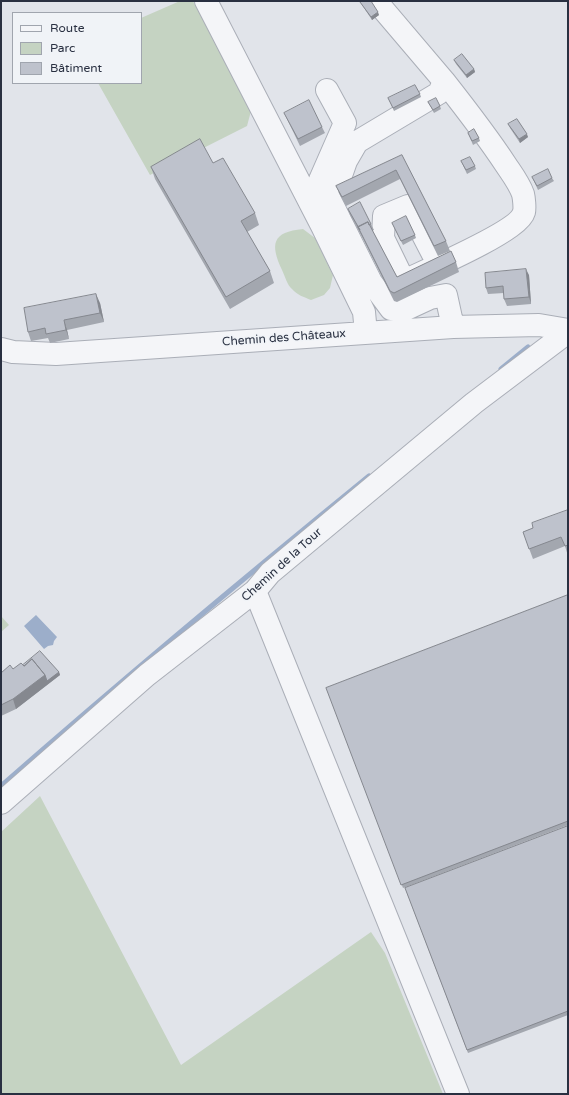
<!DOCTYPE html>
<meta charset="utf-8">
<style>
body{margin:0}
#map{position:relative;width:569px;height:1095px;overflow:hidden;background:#e1e4ea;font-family:"Varela Round",sans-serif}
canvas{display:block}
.frame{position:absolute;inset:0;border:2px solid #293041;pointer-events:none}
.legend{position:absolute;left:12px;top:12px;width:130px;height:72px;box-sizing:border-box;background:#f0f3f7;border:1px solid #a0a5ae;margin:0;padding:5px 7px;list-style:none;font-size:12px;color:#293041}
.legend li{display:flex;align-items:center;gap:8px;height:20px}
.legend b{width:20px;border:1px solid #a0a5ae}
</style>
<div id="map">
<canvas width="569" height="1095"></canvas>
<div class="frame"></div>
<ul class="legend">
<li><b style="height:5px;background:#f4f5f8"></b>Route</li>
<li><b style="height:11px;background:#c5d3c2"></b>Parc</li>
<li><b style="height:11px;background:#bec2cc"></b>Bâtiment</li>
</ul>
</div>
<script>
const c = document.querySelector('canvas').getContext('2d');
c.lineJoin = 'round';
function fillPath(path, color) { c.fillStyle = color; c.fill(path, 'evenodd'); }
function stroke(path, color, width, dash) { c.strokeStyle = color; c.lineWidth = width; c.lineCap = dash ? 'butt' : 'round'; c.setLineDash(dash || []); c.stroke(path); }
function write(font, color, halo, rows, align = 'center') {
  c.font = font + ' "Varela Round",sans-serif'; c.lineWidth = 3; c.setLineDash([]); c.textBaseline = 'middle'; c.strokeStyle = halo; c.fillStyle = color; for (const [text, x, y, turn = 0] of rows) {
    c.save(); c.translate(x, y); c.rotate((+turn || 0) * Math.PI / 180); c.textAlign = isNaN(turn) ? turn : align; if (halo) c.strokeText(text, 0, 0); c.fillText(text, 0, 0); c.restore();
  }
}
const green = new Path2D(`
 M 180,1 L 193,1 L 251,111 L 247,126 L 150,175 L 98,83 L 141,83 L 141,18 Z
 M 303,229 L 315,238 L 333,275 L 330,288 L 324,295 L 311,300 C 304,297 297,295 292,289 C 287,285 285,276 282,270 C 270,244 272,232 303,229 Z
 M 1,616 L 9,625 L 1,632 Z
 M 40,796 L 181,1065 L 371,932 L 385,953 L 443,1094 L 1,1094 L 1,832 Z`);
const water = new Path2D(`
 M 36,615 L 57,637 L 54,641 L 53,645 L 48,646 L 44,649 L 24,626 Z`);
const stream = new Path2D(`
 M 501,369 L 528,347
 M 1,786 C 122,680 245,577 369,476`);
const minor = new Path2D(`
 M 206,1 L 322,226
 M 376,1 L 444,81
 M 327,90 L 345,123 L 320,180 L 371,282 L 391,309 L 404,310 L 430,298 L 446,295 L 453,327
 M 320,180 L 339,181 L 346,161 L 357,142 L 439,93 L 444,81 C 466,109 487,136 506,165 C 512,174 519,183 523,194 C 524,198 525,208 524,212 C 519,231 427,270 406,280 L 401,275 L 383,238 L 384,216 L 408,206 L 438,264
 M 329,214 L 322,226 L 364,312 L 366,333
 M 1,349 L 13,352 L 56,354 L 453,327 L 539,325 L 568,330
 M 255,591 L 458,1094
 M 1,803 L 147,675 L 255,591 L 270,573 L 474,403 L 568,332`);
const wall = new Path2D(`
 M 360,2 L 379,15 L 372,20 Z
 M 454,60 L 474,69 L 475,72 L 467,78 L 456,64 Z
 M 420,94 L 421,97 L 394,111 L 388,98 Z
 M 428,102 L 440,106 L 441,109 L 434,113 Z
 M 284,113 L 322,127 L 325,133 L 300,146 L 287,119 Z
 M 508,124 L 528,137 L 520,143 L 510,128 Z
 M 468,133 L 479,138 L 480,141 L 473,145 Z
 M 402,155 L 446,241 L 450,251 L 438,256 L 400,179 L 346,206 L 340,195 L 336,186 Z
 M 461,161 L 475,166 L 476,169 L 467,174 Z
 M 213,163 L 255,213 L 259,225 L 247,232 L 270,271 L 274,283 L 230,309 L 155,179 L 151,167 Z
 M 532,177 L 552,178 L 554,181 L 538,190 Z
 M 348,209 L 371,224 L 374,230 L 372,231 L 397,277 L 456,262 L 459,272 L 397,302 L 394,301 L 362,237 L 350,215 Z
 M 392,223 L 415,235 L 416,238 L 403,245 Z
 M 529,275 L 531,304 L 507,306 L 504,299 L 504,293 L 488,294 L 486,288 Z
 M 100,303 L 104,322 L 67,330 L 69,339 L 50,343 L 48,338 L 31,341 L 28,332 Z
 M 568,510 L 568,556 L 565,546 L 533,559 L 523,532 L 533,528 Z
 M 568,595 L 568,825 L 403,888 L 326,688 Z
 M 13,669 L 59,672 L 60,675 L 16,709 L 1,716 L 1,673 Z
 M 568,826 L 568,1015 L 468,1053 L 405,888 Z`);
const shadedWall = new Path2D(`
 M 378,12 L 379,15 L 372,20 L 371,17 Z
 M 474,69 L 475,72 L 467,78 L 466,75 Z
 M 527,134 L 528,137 L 520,143 L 519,139 Z
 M 526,269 L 529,275 L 531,304 L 529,297 Z
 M 96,294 L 100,303 L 104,322 L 100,313 Z
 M 64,320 L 67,330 L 69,339 L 66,330 Z
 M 59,672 L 60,675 L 16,709 L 13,699 L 45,675 Z`);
const building = new Path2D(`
 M 361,1 L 371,1 L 378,12 L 371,17 L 360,2 Z
 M 462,54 L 474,69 L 466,75 L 454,60 Z
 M 415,85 L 420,94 L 393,108 L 388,98 Z
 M 436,98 L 440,106 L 433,110 L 428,102 Z
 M 309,100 L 322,127 L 298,139 L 284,113 Z
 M 517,119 L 527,134 L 519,139 L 508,124 Z
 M 474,129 L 479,138 L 472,141 L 468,133 Z
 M 200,139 L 213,163 L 223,158 L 255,213 L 241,221 L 270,271 L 226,297 L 151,167 Z
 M 402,155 L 446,241 L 434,246 L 396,170 L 342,197 L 336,186 Z
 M 470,157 L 475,166 L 466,170 L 461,161 Z
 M 548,169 L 552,178 L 537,186 L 532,177 Z
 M 360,202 L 371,224 L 369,225 L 368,222 L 358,227 L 360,230 L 348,209 Z
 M 406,216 L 415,235 L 401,241 L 392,223 Z
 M 368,222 L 397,277 L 451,251 L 456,262 L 394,293 L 390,291 L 358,227 Z
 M 526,269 L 529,297 L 504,299 L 503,286 L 486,288 L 485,273 Z
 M 96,294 L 100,313 L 64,320 L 66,330 L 46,334 L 45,328 L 28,332 L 24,308 Z
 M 568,510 L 568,545 L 565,546 L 561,537 L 529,549 L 523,532 L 533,528 L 532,523 Z
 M 568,595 L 568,821 L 401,885 L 326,688 Z
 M 40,651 L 59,672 L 47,681 L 45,675 L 32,659 L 24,666 L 23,665 Z
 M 32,659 L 45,675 L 13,699 L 1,705 L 1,673 L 10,665 L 13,669 L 21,663 L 24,666 Z
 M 568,826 L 568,1011 L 467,1050 L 405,888 Z`);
const streetNames = [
 ["Chemin des Châteaux",284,338,-4],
 ["Chemin de la Tour",282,565,-42]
];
fillPath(green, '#c5d3c2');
fillPath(water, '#9caeca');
stroke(stream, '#9caeca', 5);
stroke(minor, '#aaaeb7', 24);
stroke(minor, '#f4f5f8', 22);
fillPath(wall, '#a3a7af');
fillPath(shadedWall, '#85888f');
fillPath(building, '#bec2cc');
stroke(building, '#85888f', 1);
write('12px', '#293041', '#f0f3f7', streetNames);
</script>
